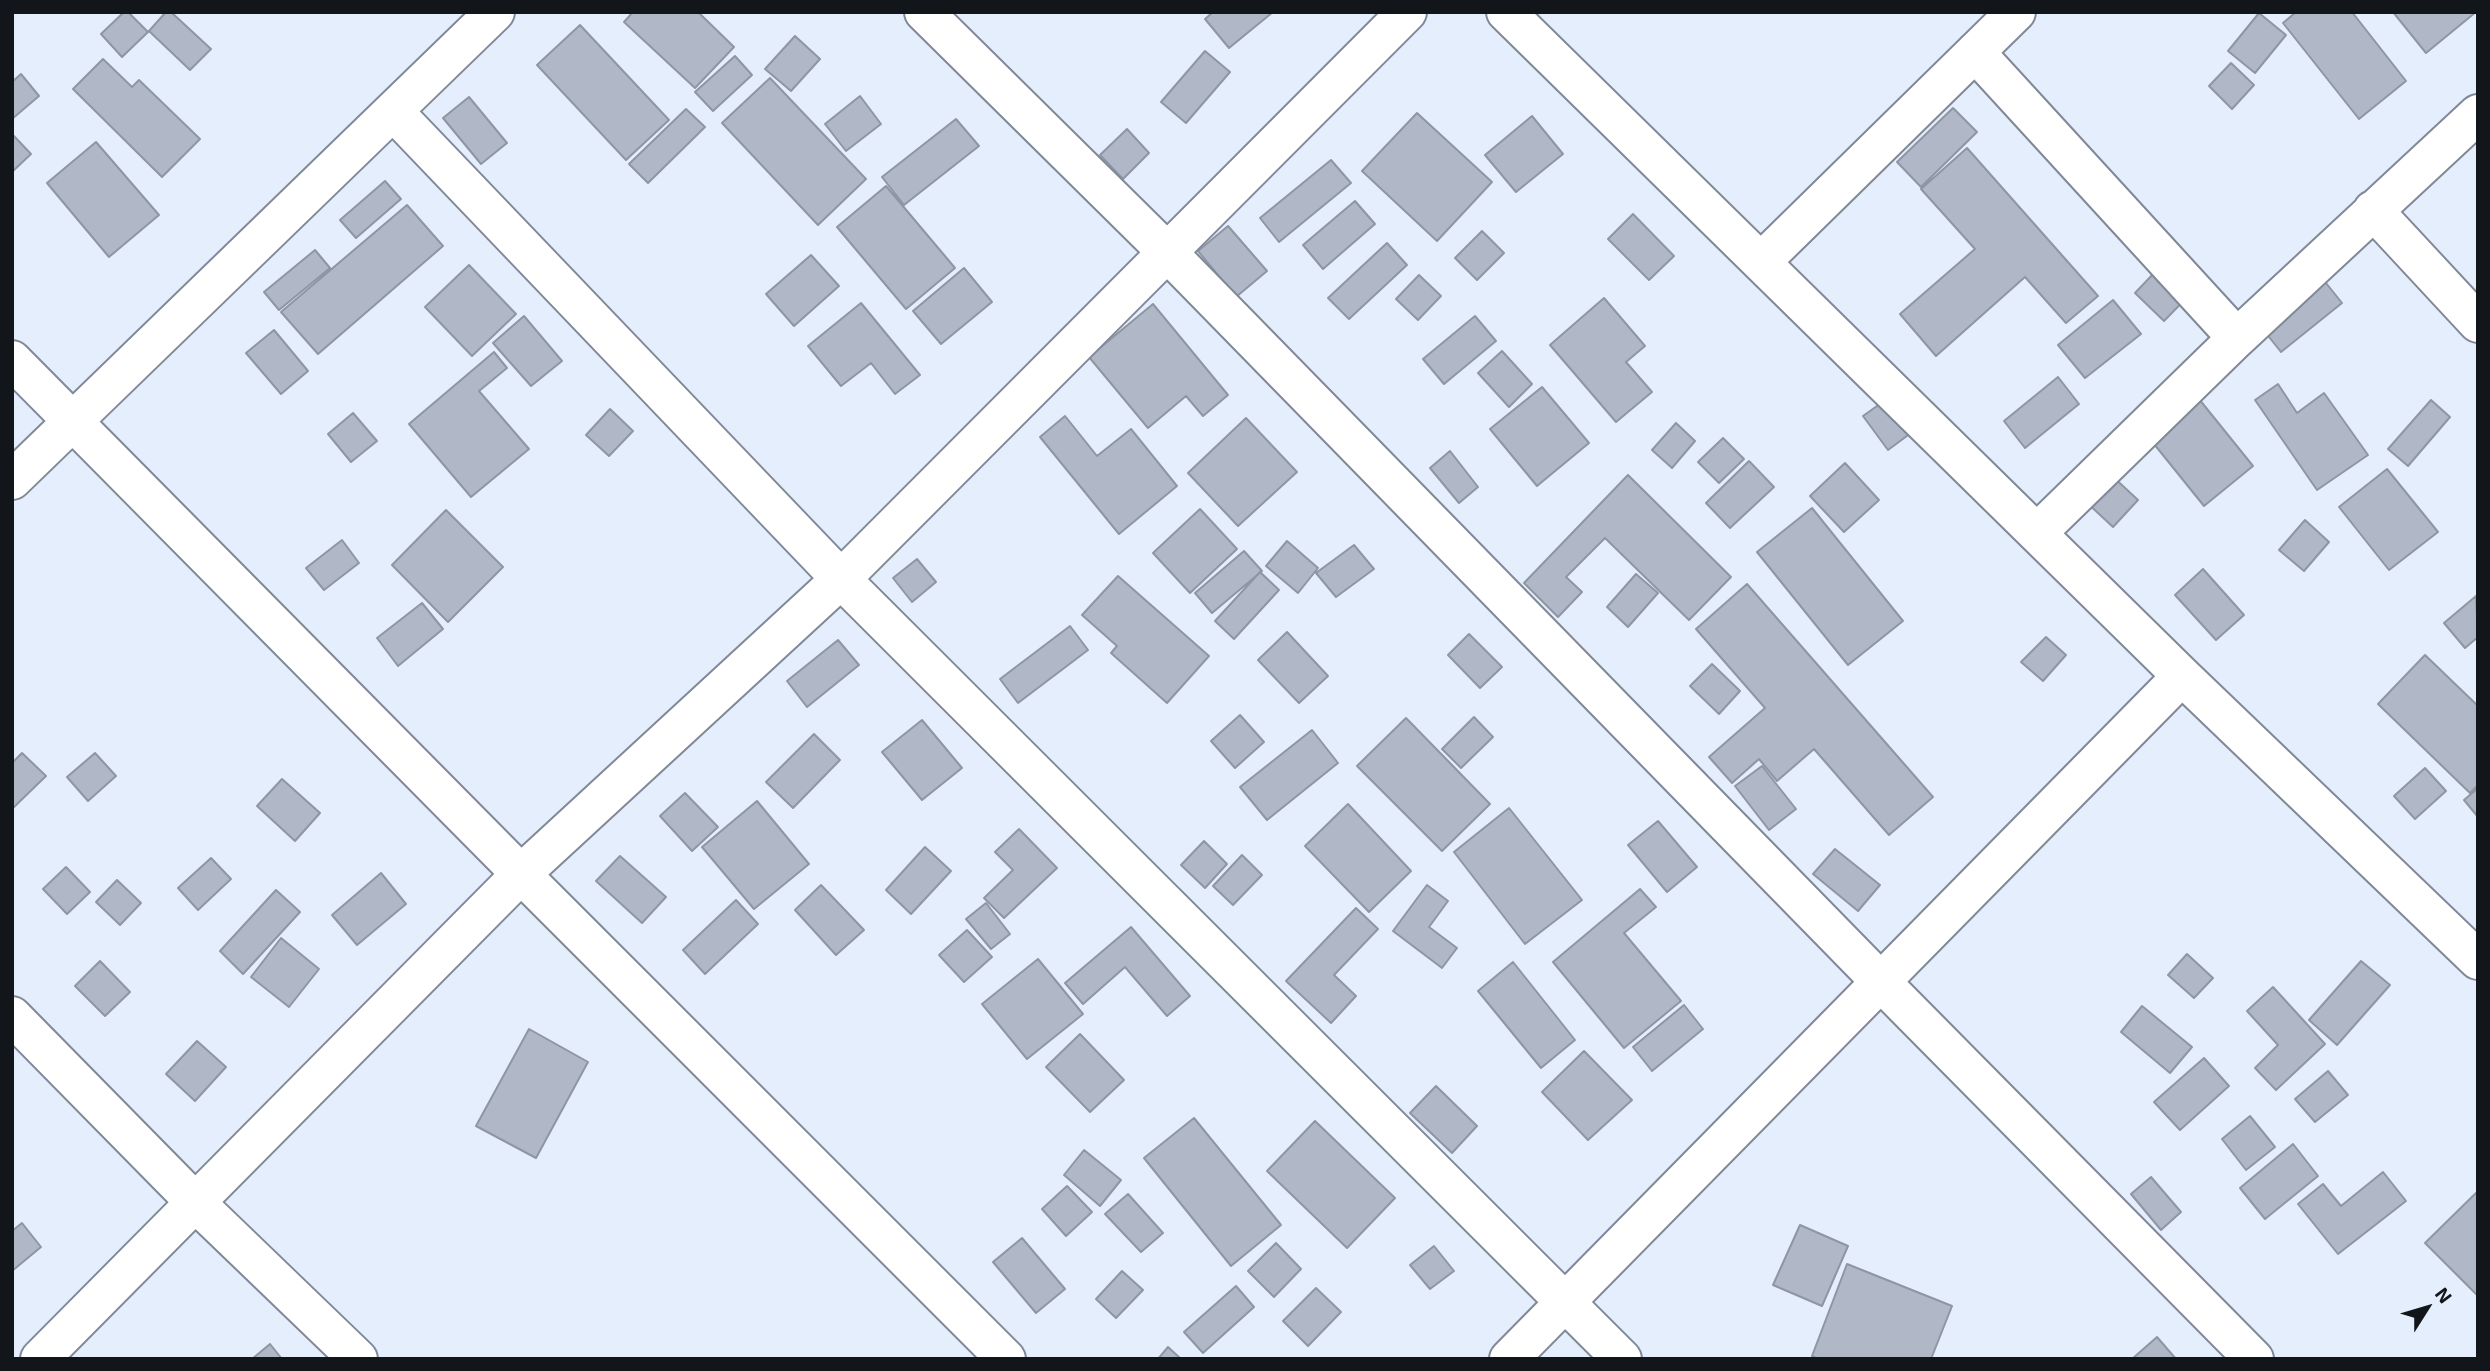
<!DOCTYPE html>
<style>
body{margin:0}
#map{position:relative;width:2490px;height:1371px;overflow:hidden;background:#e5eefd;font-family:"Exo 2",sans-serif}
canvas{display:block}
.frame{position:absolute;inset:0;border:14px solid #12151a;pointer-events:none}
.north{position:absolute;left:2392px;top:1273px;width:70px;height:70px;-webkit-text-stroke:5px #e5eefd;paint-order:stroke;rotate:53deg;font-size:19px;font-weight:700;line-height:28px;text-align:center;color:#12151a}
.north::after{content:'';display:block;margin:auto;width:24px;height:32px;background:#12151a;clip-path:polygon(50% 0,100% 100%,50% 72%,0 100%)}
</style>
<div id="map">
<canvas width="2490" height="1371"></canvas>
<div class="frame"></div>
<div class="north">N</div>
</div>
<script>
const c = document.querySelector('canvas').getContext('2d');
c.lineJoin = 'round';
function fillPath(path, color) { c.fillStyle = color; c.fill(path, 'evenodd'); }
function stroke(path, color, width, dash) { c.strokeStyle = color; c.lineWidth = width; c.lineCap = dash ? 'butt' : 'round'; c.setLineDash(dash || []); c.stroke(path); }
const building = new Path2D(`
 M 124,12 L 128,12 L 148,32 L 122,57 L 101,34 Z
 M 166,12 L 171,12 L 211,49 L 190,70 L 149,31 Z
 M 633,12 L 698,12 L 734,47 L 695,88 L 624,22 Z
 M 1213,12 L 1273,12 L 1229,48 L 1205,19 Z
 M 2296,12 L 2352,12 L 2406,81 L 2359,119 L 2283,23 Z
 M 2393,12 L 2476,12 L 2426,53 Z
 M 2259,13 L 2286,35 L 2255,73 L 2228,51 Z
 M 580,25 L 669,120 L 626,160 L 537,65 Z
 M 795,36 L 820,59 L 791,91 L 765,69 Z
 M 1205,51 L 1230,72 L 1186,123 L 1161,102 Z
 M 735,56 L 752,75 L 713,111 L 695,92 Z
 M 103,59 L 132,87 L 139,80 L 200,139 L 162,177 L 73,89 Z
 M 2231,63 L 2254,85 L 2232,109 L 2209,86 Z
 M 21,74 L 39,96 L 12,119 L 12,82 Z
 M 770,78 L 866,179 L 818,225 L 722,123 Z
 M 860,96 L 881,124 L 846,151 L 825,124 Z
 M 469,97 L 507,143 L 481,164 L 443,118 Z
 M 1953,108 L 1977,132 L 1921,187 L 1897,162 Z
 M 686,109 L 705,127 L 648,183 L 629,164 Z
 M 1417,113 L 1492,182 L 1437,241 L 1362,171 Z
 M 1532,116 L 1563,154 L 1516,192 L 1485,155 Z
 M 956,119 L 979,146 L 904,205 L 882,177 Z
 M 1127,129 L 1149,153 L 1123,179 L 1100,155 Z
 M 12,134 L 31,154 L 12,172 Z
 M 96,142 L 159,215 L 109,257 L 47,183 Z
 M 1967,148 L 2098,296 L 2066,323 L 2025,277 L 1936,356 L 1900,314 L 1975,249 L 1921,189 Z
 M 1331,160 L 1351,183 L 1279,242 L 1260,218 Z
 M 385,181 L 401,199 L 356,238 L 340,220 Z
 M 886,186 L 955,268 L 906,309 L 837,227 Z
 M 1355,201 L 1375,224 L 1323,269 L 1303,245 Z
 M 407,205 L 443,246 L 318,354 L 281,312 Z
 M 1633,214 L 1674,256 L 1649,280 L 1608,239 Z
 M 1228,226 L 1267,271 L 1236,297 L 1198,251 Z
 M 1482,231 L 1504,253 L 1477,280 L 1455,258 Z
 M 1387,243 L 1407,265 L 1349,319 L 1328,298 Z
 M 315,250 L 330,268 L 279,310 L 264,292 Z
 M 2176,250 L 2205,279 L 2164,321 L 2135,293 Z
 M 811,255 L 839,286 L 794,326 L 766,294 Z
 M 469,265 L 516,314 L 472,356 L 425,307 Z
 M 964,268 L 992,302 L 941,344 L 913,311 Z
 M 1419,275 L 1441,296 L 1418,320 L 1396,299 Z
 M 2322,278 L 2342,303 L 2281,352 L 2261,327 Z
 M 1604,298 L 1645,346 L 1626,362 L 1652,392 L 1616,422 L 1550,345 Z
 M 2113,300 L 2141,334 L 2085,378 L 2058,345 Z
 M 861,303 L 920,375 L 895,394 L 871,363 L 841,386 L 808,346 Z
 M 1153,304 L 1228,395 L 1203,416 L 1186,396 L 1148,428 L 1089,357 Z
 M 524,316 L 562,361 L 531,386 L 493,343 Z
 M 1475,316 L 1496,341 L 1444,384 L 1423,359 Z
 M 274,330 L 308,371 L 281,394 L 246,353 Z
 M 1502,351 L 1532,384 L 1509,407 L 1478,373 Z
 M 494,352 L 507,368 L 479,391 L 529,449 L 471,497 L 409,424 Z
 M 2058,377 L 2079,404 L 2025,448 L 2004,421 Z
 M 2278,384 L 2297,413 L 2324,393 L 2368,455 L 2317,490 L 2255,400 Z
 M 1542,387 L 1589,443 L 1537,486 L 1490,429 Z
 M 1891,396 L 1915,430 L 1888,450 L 1863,416 Z
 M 2199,399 L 2253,466 L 2204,506 L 2150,439 Z
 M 2431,400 L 2450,417 L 2408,466 L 2388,449 Z
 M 610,409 L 633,431 L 609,456 L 586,435 Z
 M 353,413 L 377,441 L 351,462 L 328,434 Z
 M 1065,416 L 1097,456 L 1131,429 L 1177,486 L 1119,534 L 1040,437 Z
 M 1246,418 L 1297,472 L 1238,526 L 1188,473 Z
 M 1676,423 L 1695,441 L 1672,468 L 1652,450 Z
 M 1723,438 L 1744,459 L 1719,483 L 1698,462 Z
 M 1450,451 L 1478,487 L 1459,503 L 1430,468 Z
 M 1749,461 L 1774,487 L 1730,528 L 1706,503 Z
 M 1845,463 L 1879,500 L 1844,532 L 1810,496 Z
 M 2387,469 L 2438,532 L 2389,570 L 2339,507 Z
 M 2109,473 L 2138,500 L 2113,527 L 2084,500 Z
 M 1628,475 L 1731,577 L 1689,620 L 1605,538 L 1566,577 L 1582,592 L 1558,617 L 1524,583 Z
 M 1812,508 L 1903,621 L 1848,665 L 1757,552 Z
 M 1200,509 L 1237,549 L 1190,593 L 1153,553 Z
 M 446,510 L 503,567 L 448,622 L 392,565 Z
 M 2305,520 L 2329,542 L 2304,571 L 2279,550 Z
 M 342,540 L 359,563 L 324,590 L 306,568 Z
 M 1287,541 L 1318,568 L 1298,593 L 1266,566 Z
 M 1354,545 L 1374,569 L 1336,597 L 1316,573 Z
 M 1244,551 L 1262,571 L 1212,613 L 1195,593 Z
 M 917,559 L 936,582 L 912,602 L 893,578 Z
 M 2203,569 L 2244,615 L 2216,640 L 2175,595 Z
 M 1260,572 L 1279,590 L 1234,639 L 1215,621 Z
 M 1636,574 L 1658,593 L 1628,627 L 1607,607 Z
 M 1118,576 L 1209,656 L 1167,703 L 1111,653 L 1117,646 L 1082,615 Z
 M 1747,584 L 1933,797 L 1889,835 L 1814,749 L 1777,781 L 1759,759 L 1732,783 L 1709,757 L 1765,708 L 1696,629 Z
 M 2476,596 L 2478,637 L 2465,648 L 2444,623 Z
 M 422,603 L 443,629 L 398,666 L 377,638 Z
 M 1070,626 L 1088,650 L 1018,703 L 1000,679 Z
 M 1287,632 L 1328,676 L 1299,703 L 1258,660 Z
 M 1469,634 L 1502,667 L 1480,688 L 1448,655 Z
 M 2046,637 L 2066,655 L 2043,681 L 2021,662 Z
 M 838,640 L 859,665 L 807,707 L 787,681 Z
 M 2425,655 L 2478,706 L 2478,785 L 2470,793 L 2378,704 Z
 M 1712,664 L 1740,691 L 1719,714 L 1690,686 Z
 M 1240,715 L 1264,742 L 1235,768 L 1211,741 Z
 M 1474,717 L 1493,737 L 1461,768 L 1442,749 Z
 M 1406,718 L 1490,804 L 1442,851 L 1357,766 Z
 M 922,720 L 962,768 L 922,800 L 882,752 Z
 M 1312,730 L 1338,763 L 1267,820 L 1240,787 Z
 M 814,734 L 840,760 L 793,808 L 766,782 Z
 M 22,753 L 46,776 L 12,809 L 12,763 Z
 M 95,753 L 116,776 L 88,801 L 67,777 Z
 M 1762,766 L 1796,809 L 1769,830 L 1735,786 Z
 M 2425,768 L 2446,791 L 2415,819 L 2394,796 Z
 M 282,779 L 320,813 L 295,841 L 257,806 Z
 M 2478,788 L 2478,817 L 2464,800 Z
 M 685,793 L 718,827 L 692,851 L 660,816 Z
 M 757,801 L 809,864 L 754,909 L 702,847 Z
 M 1348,804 L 1411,871 L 1369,912 L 1305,846 Z
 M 1509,808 L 1582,900 L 1525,944 L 1454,852 Z
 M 1658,821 L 1697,867 L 1667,892 L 1628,845 Z
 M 1019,829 L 1057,868 L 1004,918 L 984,898 L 1013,870 L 995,852 Z
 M 1204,841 L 1227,864 L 1205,888 L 1181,865 Z
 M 925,847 L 951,871 L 911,914 L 886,890 Z
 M 1835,849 L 1880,885 L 1858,911 L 1813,874 Z
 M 1242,855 L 1262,875 L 1233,905 L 1213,886 Z
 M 620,856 L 666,897 L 642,923 L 596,881 Z
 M 211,858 L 231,879 L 198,910 L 178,888 Z
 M 66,867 L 90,892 L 67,914 L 43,889 Z
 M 381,873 L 406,904 L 357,945 L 332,915 Z
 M 117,880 L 141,903 L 120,925 L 96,902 Z
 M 821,885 L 864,930 L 836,955 L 795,910 Z
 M 1427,885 L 1448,901 L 1429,927 L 1457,948 L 1442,968 L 1393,931 Z
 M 1640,889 L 1656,907 L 1624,933 L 1681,1001 L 1624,1048 L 1553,962 Z
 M 276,890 L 300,912 L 243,974 L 220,951 Z
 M 736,900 L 758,924 L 705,974 L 683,950 Z
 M 986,903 L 1010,934 L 991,949 L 966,919 Z
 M 1356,908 L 1378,929 L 1334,975 L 1356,996 L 1331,1023 L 1286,981 Z
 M 1131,927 L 1190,996 L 1167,1016 L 1125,967 L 1083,1004 L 1065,983 Z
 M 967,930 L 992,957 L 964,982 L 939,955 Z
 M 281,938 L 319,969 L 289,1007 L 251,977 Z
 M 2187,954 L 2213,978 L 2194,998 L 2168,975 Z
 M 1038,959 L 1083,1014 L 1027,1059 L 982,1004 Z
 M 100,961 L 130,992 L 105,1016 L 75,986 Z
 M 2361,961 L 2390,985 L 2337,1045 L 2309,1020 Z
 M 1513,962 L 1575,1040 L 1541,1068 L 1478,991 Z
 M 2273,987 L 2325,1044 L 2276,1090 L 2255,1068 L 2278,1045 L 2247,1011 Z
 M 1684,1005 L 1703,1029 L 1652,1071 L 1633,1047 Z
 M 2142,1006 L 2192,1047 L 2170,1073 L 2121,1032 Z
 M 529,1029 L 588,1062 L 536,1158 L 476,1126 Z
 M 1080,1034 L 1124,1080 L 1090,1112 L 1046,1067 Z
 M 197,1041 L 226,1067 L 195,1101 L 166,1074 Z
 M 1584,1051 L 1632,1100 L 1588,1140 L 1542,1092 Z
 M 2204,1058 L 2229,1086 L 2180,1130 L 2154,1102 Z
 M 2328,1071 L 2348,1095 L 2315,1122 L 2295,1099 Z
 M 1436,1086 L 1477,1126 L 1452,1153 L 1410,1113 Z
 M 2250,1116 L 2275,1147 L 2246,1170 L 2222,1139 Z
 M 1194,1118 L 1281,1225 L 1231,1266 L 1144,1158 Z
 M 1315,1121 L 1395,1198 L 1347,1248 L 1267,1171 Z
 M 2293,1144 L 2318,1176 L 2265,1219 L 2240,1188 Z
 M 1084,1150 L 1121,1180 L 1100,1206 L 1064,1175 Z
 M 2383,1172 L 2406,1201 L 2338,1254 L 2298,1204 L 2323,1184 L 2341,1206 Z
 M 2151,1177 L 2181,1212 L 2161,1230 L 2131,1194 Z
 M 1067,1186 L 1092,1212 L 1066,1236 L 1042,1209 Z
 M 2478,1191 L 2478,1296 L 2425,1243 Z
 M 1128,1194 L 1163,1233 L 1141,1252 L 1105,1214 Z
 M 22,1223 L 41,1247 L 12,1271 L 12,1231 Z
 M 1800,1225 L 1848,1246 L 1822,1306 L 1773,1285 Z
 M 1022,1238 L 1065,1289 L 1036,1313 L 993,1262 Z
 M 1276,1243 L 1301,1269 L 1274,1297 L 1248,1271 Z
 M 1434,1246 L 1454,1271 L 1430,1289 L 1410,1265 Z
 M 1847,1264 L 1952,1306 L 1931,1359 L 1818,1359 L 1812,1356 Z
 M 1122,1271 L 1143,1290 L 1116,1318 L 1096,1299 Z
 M 1236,1286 L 1254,1307 L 1203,1353 L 1184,1332 Z
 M 1316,1288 L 1341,1312 L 1308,1346 L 1283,1321 Z
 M 2157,1337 L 2176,1359 L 2132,1359 Z
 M 270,1344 L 282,1359 L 252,1359 Z
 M 1168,1347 L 1181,1359 L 1158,1359 Z`);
const street = new Path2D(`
 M 924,12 L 1168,253 L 1882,983 L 2254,1359
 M 1506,12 L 2182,676 L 2478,960
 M 1975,52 L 2237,338
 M 393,111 L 841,579 L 1622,1359
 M 2373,210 L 2478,323
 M 1761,262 L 2016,12
 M 12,360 L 521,874 L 1006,1359
 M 12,480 L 495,12
 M 2037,533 L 2237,338 L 2478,114
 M 12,1016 L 195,1202 L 358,1359
 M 40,1359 L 521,874 L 841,579 L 1407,12
 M 1509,1359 L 2182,676`);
fillPath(building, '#b0b8c7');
stroke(building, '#8e96a4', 2);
stroke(street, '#818997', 42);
stroke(street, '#fff', 38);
</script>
